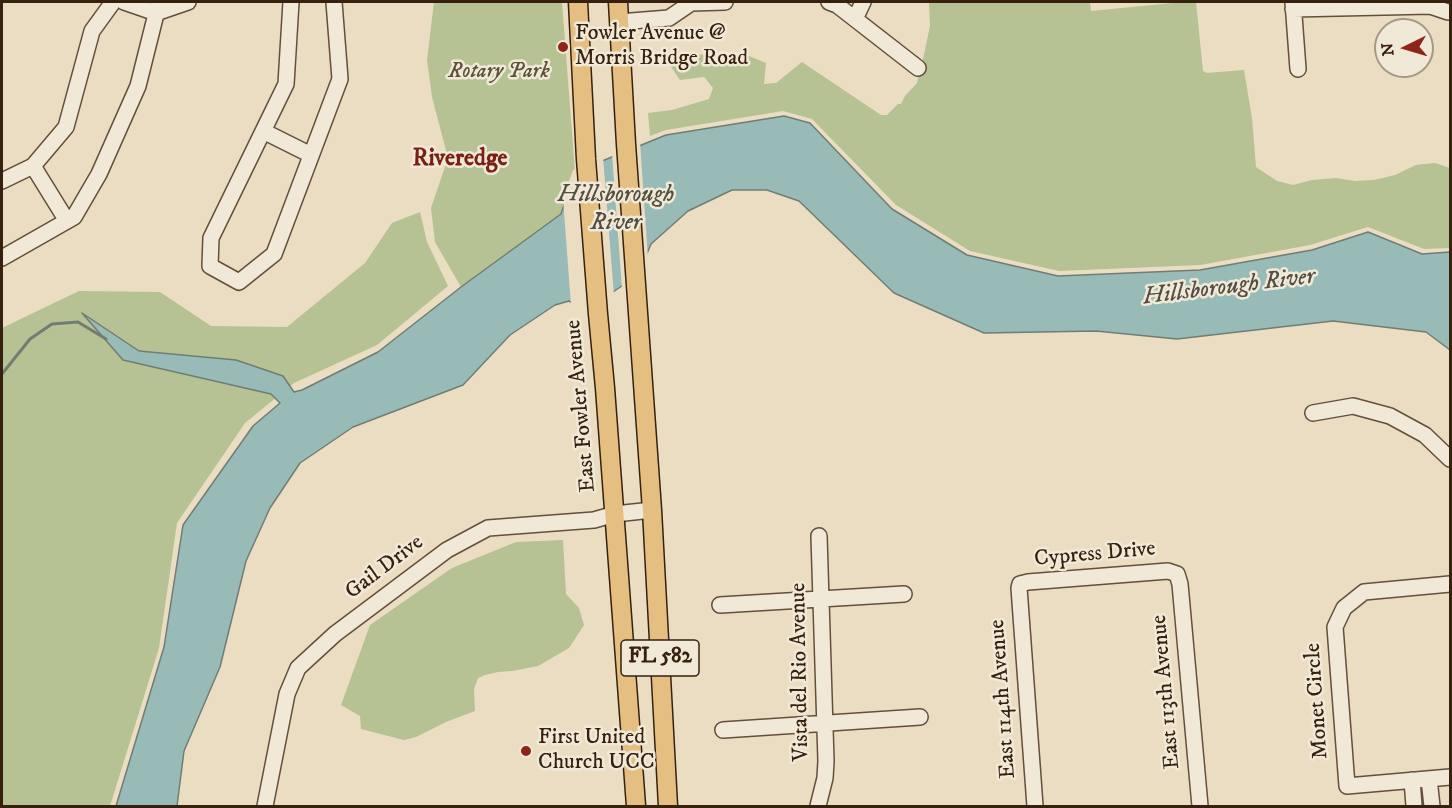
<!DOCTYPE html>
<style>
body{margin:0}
#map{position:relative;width:1452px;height:808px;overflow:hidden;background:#eaddc2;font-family:"IM FELL DW Pica",serif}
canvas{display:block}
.frame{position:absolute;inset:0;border:3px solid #36200e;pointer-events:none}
.north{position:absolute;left:1374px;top:18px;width:60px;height:60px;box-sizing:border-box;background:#f1e9d7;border:2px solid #a69987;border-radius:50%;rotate:265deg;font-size:16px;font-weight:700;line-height:24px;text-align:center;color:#36200e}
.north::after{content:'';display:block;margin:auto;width:21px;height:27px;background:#8f2418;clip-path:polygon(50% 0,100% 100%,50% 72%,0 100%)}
</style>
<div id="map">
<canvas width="1452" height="808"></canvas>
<div class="frame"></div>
<div class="north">N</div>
</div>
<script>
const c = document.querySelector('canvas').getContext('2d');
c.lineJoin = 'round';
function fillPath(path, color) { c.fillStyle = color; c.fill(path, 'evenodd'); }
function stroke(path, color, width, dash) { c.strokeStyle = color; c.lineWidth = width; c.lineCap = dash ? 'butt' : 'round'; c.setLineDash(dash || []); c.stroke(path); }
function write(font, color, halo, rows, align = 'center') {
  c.font = font + ' "IM FELL DW Pica",serif'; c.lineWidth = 5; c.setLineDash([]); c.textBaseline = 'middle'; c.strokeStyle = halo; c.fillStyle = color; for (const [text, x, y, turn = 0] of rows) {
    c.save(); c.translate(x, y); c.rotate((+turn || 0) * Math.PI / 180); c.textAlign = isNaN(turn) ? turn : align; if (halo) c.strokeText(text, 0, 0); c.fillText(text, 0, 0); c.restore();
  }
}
const green = new Path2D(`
 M 434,2 L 562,2 L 575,172 L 561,214 L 461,287 L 435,242 L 431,208 L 448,158 L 432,97 L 427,60 Z
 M 929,2 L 1090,2 L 1091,11 L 1183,2 L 1196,2 L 1203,71 L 1207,73 L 1244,70 L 1252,118 L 1256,167 L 1277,181 L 1293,185 L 1312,180 L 1336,178 L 1355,181 L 1374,180 L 1395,175 L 1416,165 L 1435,163 L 1450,168 L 1450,248 L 1424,249 L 1368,227 L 1310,245 L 1200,265 L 1059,271 L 970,251 L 896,205 L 812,119 L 783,111 L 666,130 L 650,136 L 648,113 L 672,110 L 709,99 L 713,88 L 704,77 L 680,80 L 671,67 L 670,54 L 729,55 L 749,56 L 766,63 L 764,84 L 776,83 L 802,62 L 881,115 L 887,115 L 898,104 L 901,104 L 905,96 L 917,83 L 919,74 L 926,67 L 922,64 L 930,26 Z
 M 420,212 L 427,242 L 448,286 L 377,345 L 294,383 L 245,423 L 177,523 L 159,648 L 110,806 L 2,806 L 2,328 L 79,291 L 160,292 L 211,326 L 287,327 L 365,263 L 392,223 Z
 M 563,540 L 566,594 L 579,608 L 584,625 L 569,648 L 538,666 L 512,671 L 498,672 L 485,675 L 478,678 L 474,689 L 475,711 L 446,722 L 416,737 L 404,740 L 361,729 L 360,716 L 341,705 L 370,625 L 452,568 L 516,542 Z`);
const water = new Path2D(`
 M 784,116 L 810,123 L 892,209 L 967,255 L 1058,276 L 1200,270 L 1312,250 L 1368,232 L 1422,254 L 1450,252 L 1450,350 L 1426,332 L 1333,321 L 1177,339 L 1096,331 L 984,333 L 894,293 L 799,201 L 767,190 L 732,190 L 688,211 L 651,244 L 638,275 L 585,311 L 569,301 L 555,305 L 510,335 L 463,385 L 353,427 L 300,463 L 270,508 L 246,561 L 220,667 L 184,751 L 177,806 L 116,806 L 164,647 L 183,525 L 253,426 L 280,403 L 271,394 L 123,360 L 82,313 L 139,351 L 236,360 L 283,376 L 294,392 L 302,390 L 378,352 L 461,287 L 561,214 L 575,172 L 666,135 Z`);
const pier = new Path2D(`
 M 640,142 L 648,258 L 640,277 L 622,289 L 612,154 Z
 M 603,157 L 614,295 L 586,313 L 583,313 L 571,306 L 563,198 L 573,170 Z`);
const stream = new Path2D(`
 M 2,374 L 30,339 L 52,324 L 78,322 L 106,339`);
const minor = new Path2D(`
 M 124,2 L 156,13
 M 291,2 L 286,84 L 211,238 L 210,266 L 239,282 L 274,254 L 340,79 L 334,2
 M 829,2 L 837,5 L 918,68
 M 1293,2 L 1298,69
 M 1293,9 L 1430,6 L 1448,12
 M 156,13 L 188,2
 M 855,19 L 863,2
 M 619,22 L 669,18 L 691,3 L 725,2
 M 263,131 L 311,155
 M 33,166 L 67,221
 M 2,181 L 33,166 L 66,127 L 92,31 L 113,2
 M 2,258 L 74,217 L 99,174 L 138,86 L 159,2
 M 1313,413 L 1353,406 L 1390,416 L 1425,435 L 1450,459
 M 1450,584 L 1364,592 L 1344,608 L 1335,627 L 1347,786 L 1450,777
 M 720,605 L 904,594
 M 723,730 L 920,717
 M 1429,779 L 1432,806
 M 1412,780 L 1414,806
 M 265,806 L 287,694 L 298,668 L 335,634 L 447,550 L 488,528 L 594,520 L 615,514 L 652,510
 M 818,806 L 825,778 L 826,761 L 819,536
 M 1035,806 L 1019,588 L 1020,584 L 1028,582 L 1168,571 L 1177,574 L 1180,584 L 1200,806`);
const major = new Path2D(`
 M 578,2 L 586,159 L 598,314 L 605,388 L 636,806
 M 618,2 L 626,144 L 652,510 L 668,806`);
const markers = [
 [563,47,6,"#8f2418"],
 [526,751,6,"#8f2418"]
];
const shields = [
 [660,658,78]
];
const shieldNames = [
 ["FL 582",660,658]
];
const poiNames = [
 ["Fowler Avenue @",575,34],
 ["Morris Bridge Road",575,59],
 ["First United",538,738],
 ["Church UCC",538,763]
];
const parkNames = [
 ["Rotary Park",499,72]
];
const streetNames = [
 ["East Fowler Avenue",582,406,-95],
 ["Cypress Drive",1095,555,-5],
 ["Gail Drive",385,568,-37],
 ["Vista del Rio Avenue",801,672,-91],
 ["East 113th Avenue",1167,692,-95],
 ["East 114th Avenue",1004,699,-94],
 ["Monet Circle",1318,701,-94]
];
const neighbourhoodNames = [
 ["Riveredge",460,160]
];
const waterNames = [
 ["Hillsborough",616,196],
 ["River",616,224],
 ["Hillsborough River",1229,288,-7]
];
fillPath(green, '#b6c194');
fillPath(water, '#98bbb7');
stroke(water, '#717d73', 1.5);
fillPath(pier, '#eaddc2');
stroke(stream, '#717d73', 3);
stroke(minor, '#634f3b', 18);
stroke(major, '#36200e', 21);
stroke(minor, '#f1e9d7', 15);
stroke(major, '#e5be81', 18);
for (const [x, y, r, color] of markers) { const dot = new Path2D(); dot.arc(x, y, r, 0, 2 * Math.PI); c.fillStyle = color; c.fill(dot); stroke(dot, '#f1e9d7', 2); }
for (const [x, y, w] of shields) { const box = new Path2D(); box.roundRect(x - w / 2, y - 18, w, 36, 4.5); c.fillStyle = '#f1e9d7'; c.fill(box); stroke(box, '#36200e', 1.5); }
write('bold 21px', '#36200e', null, shieldNames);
write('22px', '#36200e', '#f1e9d7', poiNames, 'left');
write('italic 22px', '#5c5036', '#f1e9d7', parkNames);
write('22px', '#36200e', '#f1e9d7', streetNames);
write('bold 24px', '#7a1f14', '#f1e9d7', neighbourhoodNames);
write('italic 24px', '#534e41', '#f1e9d7', waterNames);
</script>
